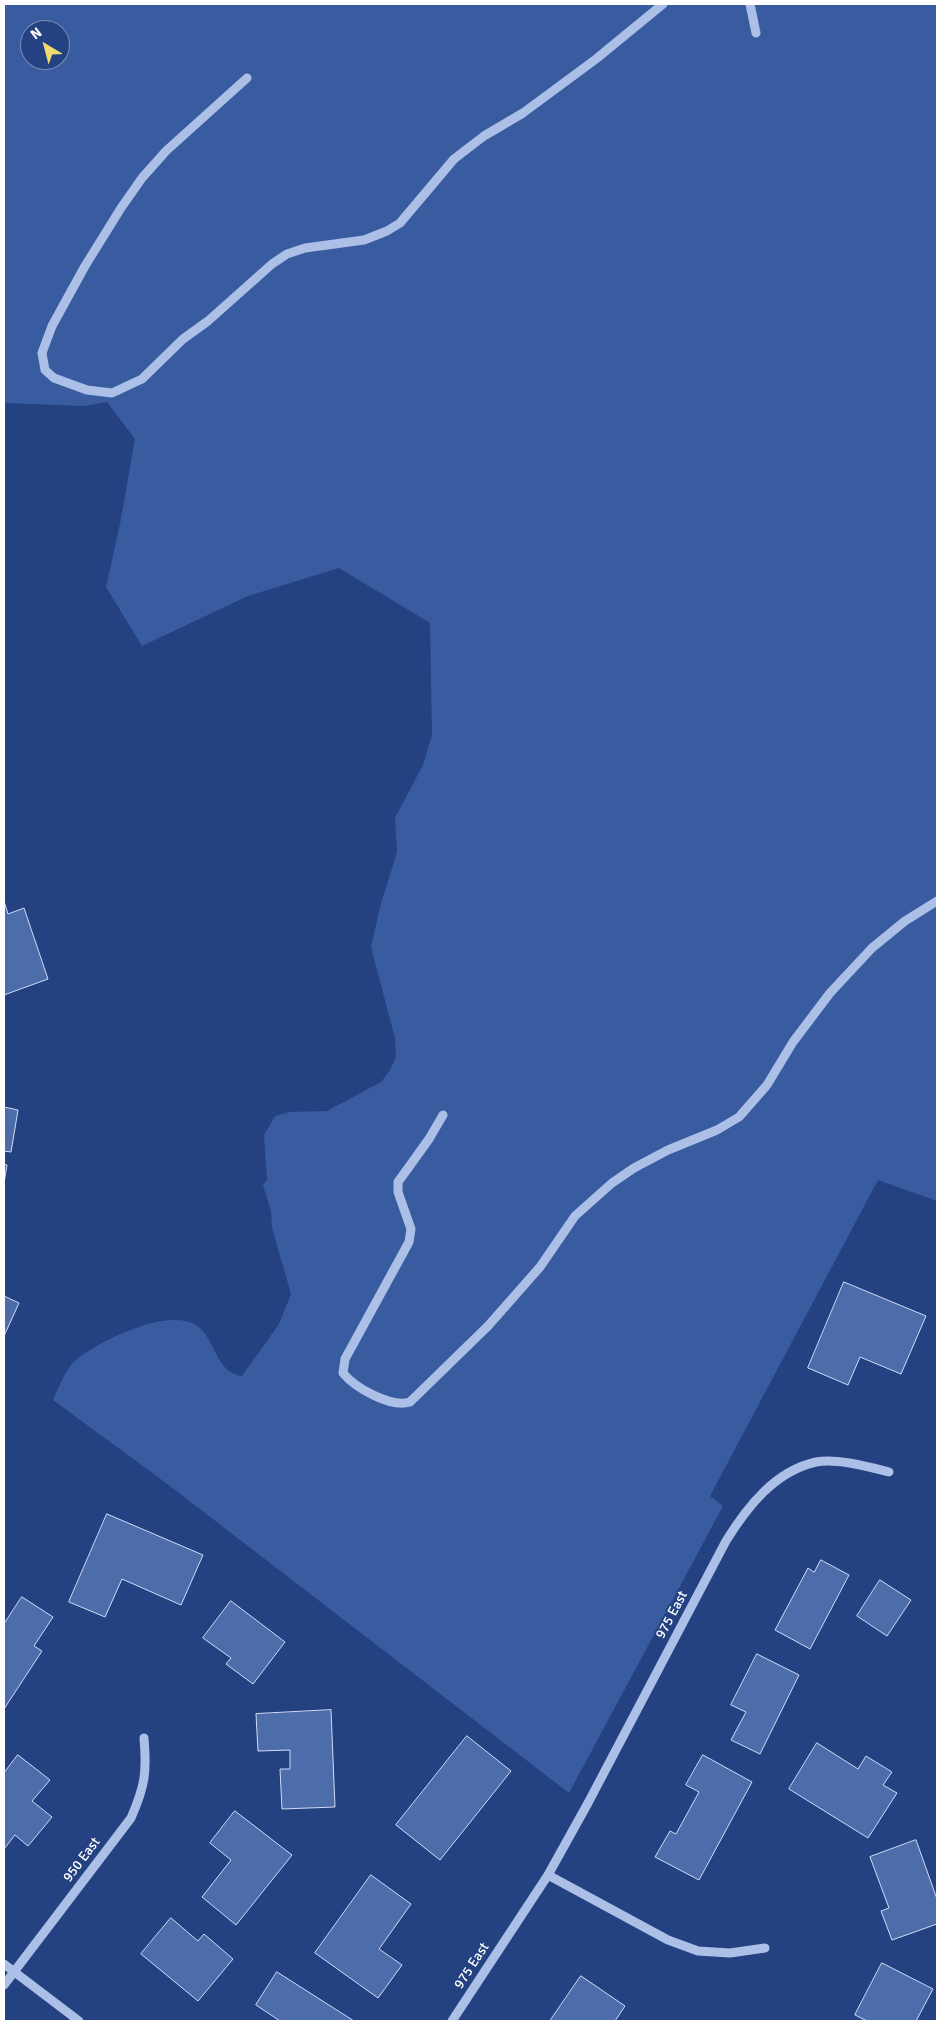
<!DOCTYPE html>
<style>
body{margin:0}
#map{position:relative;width:941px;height:2025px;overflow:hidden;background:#244282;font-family:Signika,sans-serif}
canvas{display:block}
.frame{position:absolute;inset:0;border:5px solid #fff;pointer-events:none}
.north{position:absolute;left:20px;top:20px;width:50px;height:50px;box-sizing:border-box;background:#244282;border:1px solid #7c8eb4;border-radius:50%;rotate:323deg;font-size:14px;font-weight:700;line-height:20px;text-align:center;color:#fff}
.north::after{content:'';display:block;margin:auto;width:18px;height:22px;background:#f1db70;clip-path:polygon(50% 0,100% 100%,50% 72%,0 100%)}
</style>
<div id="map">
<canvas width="941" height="2025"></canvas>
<div class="frame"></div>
<div class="north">N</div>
</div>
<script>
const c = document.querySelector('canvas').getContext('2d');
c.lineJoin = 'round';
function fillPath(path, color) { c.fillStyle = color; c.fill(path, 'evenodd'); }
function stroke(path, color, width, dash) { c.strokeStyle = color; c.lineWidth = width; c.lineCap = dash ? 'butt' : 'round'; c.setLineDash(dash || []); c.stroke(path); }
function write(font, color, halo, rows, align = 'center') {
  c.font = font + ' Signika,sans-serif'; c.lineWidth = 4; c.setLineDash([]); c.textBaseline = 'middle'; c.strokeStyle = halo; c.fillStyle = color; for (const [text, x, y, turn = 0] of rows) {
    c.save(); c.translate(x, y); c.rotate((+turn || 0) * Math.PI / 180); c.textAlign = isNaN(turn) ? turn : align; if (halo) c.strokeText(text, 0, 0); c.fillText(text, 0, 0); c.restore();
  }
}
const green = new Path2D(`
 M 4,4 L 937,4 L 937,1201 L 878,1180 L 710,1496 L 723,1506 L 569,1793 L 166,1483 L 53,1400 C 58,1389 67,1367 76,1360 C 98,1341 168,1307 196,1325 C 216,1338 215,1373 242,1376 L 279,1324 L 291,1294 L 272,1228 L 271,1211 L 263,1185 L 267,1180 L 264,1135 L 275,1116 L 289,1112 L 327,1111 L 381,1082 L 390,1070 L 396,1057 L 395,1038 L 371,947 L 380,907 L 397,852 L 395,818 L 423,765 L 432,735 L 430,623 L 339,568 L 248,596 L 142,646 L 106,587 L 120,524 L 135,439 L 107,402 L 84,406 L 4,403 ZM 30,30 L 60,30 L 60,60 L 30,60 Z`);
const building = new Path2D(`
 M 4,901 L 8,914 L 24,908 L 48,979 L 4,995 Z
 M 4,1107 L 18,1110 L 11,1152 L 4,1151 Z
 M 4,1164 L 7,1165 L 4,1183 Z
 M 844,1282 L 926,1316 L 901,1374 L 860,1357 L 848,1385 L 808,1368 Z
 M 4,1296 L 19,1303 L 4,1336 Z
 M 107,1514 L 203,1555 L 181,1605 L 122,1579 L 105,1617 L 69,1602 Z
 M 821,1560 L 849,1575 L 810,1649 L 775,1630 L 808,1568 L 814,1572 Z
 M 880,1580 L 911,1600 L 887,1636 L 857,1616 Z
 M 22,1597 L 53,1617 L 34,1646 L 42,1651 L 4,1709 L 4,1624 Z
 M 231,1601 L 285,1642 L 253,1684 L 226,1664 L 231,1658 L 203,1638 Z
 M 757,1654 L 799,1675 L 760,1754 L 731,1740 L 746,1712 L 731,1705 Z
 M 331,1710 L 335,1807 L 282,1809 L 280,1769 L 290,1769 L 290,1750 L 258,1751 L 256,1714 Z
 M 467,1736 L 511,1771 L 440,1860 L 396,1825 Z
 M 817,1743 L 858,1769 L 866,1756 L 892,1772 L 883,1785 L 897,1793 L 868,1838 L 789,1789 Z
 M 18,1755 L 50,1780 L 32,1801 L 52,1817 L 28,1846 L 15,1835 L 4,1849 L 4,1773 Z
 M 703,1755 L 752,1782 L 699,1880 L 655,1857 L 670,1831 L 676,1834 L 699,1792 L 686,1785 Z
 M 235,1811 L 292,1855 L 236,1925 L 202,1897 L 231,1860 L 210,1843 Z
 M 916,1840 L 937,1899 L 937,1924 L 892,1940 L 881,1911 L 889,1908 L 870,1857 Z
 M 371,1875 L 411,1904 L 379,1949 L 402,1965 L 378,1998 L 315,1953 Z
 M 171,1918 L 198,1941 L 204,1934 L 233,1959 L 198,2001 L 141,1954 Z
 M 882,1963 L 933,1989 L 916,2021 L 867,2021 L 855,2015 Z
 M 277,1972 L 354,2021 L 280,2021 L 256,2005 Z
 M 581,1976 L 625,2006 L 615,2021 L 550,2021 Z`);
const minor = new Path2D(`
 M 750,4 L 756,33
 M 247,78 L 166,151 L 142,178 L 121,208 L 85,266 L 52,326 L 42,353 L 45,370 L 54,378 L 87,390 L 112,393 L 142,379 L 183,339 L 208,321 L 272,264 L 287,254 L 305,248 L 364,240 L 387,231 L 400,223 L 454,159 L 484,136 L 523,113 L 596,59 L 663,4
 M 443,1115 L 429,1139 L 398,1182 L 398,1192 L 411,1229 L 409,1242 L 345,1359 L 343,1373 C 355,1388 391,1408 410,1402 L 488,1326 L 540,1267 L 575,1216 L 612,1183 L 634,1168 L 668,1150 L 717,1130 L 739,1117 L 767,1085 L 793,1042 L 830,993 L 872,948 L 905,921 L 937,901
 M 548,1875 L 668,1940 L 698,1951 L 730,1953 L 765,1948
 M 4,1964 L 79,2021
 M 4,1985 L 131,1818 C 145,1786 147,1772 144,1738
 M 452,2021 L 548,1875 L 588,1803 L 726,1541 C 747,1507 775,1471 816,1462 C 837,1458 869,1467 889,1472`);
const streetNames = [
 ["975 East",672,1615,-62],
 ["950 East",82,1860,-53],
 ["975 East",472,1966,-57]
];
fillPath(green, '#395b9f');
fillPath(building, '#4d6caa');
stroke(building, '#d0dcf6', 1);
stroke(minor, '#acc0e7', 9);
write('14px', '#fff', '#244282', streetNames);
</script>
